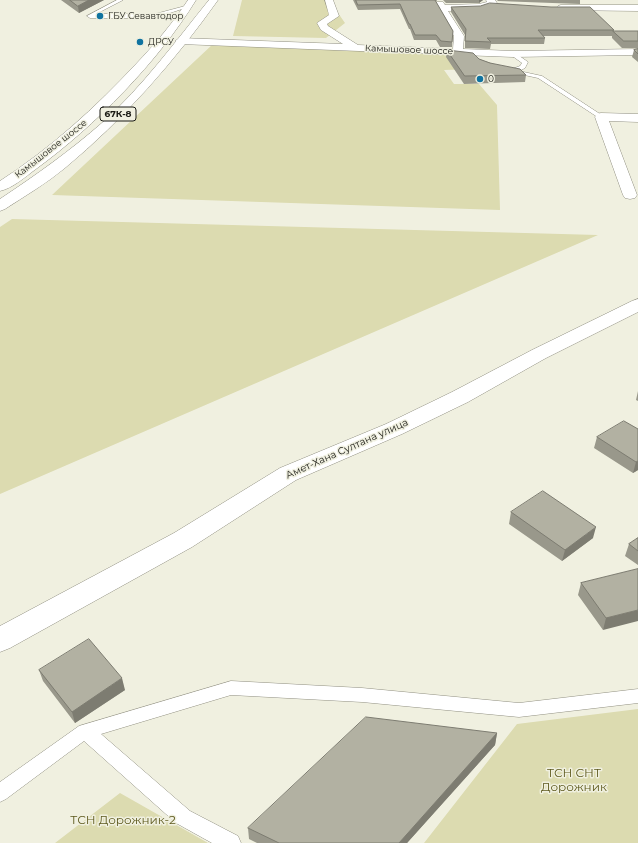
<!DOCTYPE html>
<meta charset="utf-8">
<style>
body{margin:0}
canvas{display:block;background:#f0f0e0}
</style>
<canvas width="638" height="843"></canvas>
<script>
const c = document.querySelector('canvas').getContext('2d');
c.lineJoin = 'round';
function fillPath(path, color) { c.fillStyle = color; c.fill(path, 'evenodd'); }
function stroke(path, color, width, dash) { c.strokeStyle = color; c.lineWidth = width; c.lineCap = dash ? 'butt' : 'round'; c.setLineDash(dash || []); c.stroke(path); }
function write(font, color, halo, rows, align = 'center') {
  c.font = font + ' Montserrat,sans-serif'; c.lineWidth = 3; c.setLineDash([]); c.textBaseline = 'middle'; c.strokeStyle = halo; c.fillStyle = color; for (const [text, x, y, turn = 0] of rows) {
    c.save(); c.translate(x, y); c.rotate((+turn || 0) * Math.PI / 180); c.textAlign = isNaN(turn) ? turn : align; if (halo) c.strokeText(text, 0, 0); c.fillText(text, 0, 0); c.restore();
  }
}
const green = new Path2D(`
 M 242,0 L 329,0 L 345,23 L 326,38 L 233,36 Z
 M 213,44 L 425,52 L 472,59 L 476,69 L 444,70 L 454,84 L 479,84 L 497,105 L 500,210 L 52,195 Z
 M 12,219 L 598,235 L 0,494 L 0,227 Z
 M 638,709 L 638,843 L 424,843 L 517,724 Z
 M 120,793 L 208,843 L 55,843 Z`);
const lane = new Path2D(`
 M 117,0 L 123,0 L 96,14 L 155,14 L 189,5 L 191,6 L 155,18 L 90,18 L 87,16 Z
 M 511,53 L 515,53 L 528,62 L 525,68 L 519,71 L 542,76 L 603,116 L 603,118 L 599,118 L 538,78 L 506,71 L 506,69 L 512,69 L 520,66 L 522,63 L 511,55 Z
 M 231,681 L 362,688 L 519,703 L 638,689 L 638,703 L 519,717 L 362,702 L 231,695 L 101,734 L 190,811 L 238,836 L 241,843 L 212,843 L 176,823 L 84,741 L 6,799 L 0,802 L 0,782 L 79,726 Z`);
const street = new Path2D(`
 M 325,0 L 333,0 L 339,16 L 327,24 L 328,26 L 358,45 L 453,49 L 454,36 L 436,4 L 437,2 L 443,2 L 445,5 L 479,4 L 487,2 L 486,0 L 495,0 L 497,3 L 496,5 L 479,10 L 448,11 L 464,36 L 463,49 L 513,51 L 638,49 L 638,55 L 513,57 L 180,44 L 175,41 L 180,38 L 343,44 L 321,30 L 317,23 L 329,15 Z
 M 561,5 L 638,5 L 638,11 L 558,10 L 556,8 L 558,6 Z
 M 601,113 L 638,114 L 638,122 L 609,121 L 637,195 L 635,198 L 630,199 L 625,198 L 623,195 L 595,117 L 597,114 Z
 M 638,299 L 638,312 L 546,358 L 468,402 L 402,434 L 296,480 L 192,547 L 10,648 L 0,652 L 0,626 L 174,533 L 280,468 L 386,424 L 452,392 L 532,350 L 632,301 Z`);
const primary = new Path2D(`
 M 188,0 L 196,0 C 158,62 95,126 36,169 C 25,177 13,188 0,191 L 0,181 C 51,148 95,108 136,64 C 155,44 173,23 188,0 Z
 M 209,0 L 218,0 C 174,62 124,119 65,168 C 47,183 25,196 5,209 L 0,211 L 0,199 C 36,175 70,151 103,122 C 143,86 175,42 209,0 Z`);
const wall = new Path2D(`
 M 61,0 L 104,0 L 79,13 Z
 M 353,0 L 483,0 L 479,3 L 446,3 L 443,0 L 437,0 L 436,2 L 453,31 L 452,47 L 440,47 L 436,40 L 414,40 L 410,29 L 409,29 L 400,9 L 358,10 Z
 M 497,0 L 580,0 L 580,4 L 498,1 Z
 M 451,7 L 614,30 L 614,31 L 638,31 L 638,48 L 622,48 L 612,38 L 612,36 L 543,36 L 545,38 L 544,44 L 491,44 L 490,49 L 465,48 L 465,35 L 451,12 Z
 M 638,49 L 638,62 L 632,57 L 634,50 Z
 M 447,50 L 479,59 L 526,75 L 525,82 L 464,84 L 446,57 Z
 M 638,391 L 638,401 L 636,400 Z
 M 638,429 L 638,470 L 633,473 L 594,448 L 597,437 Z
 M 511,512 L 593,538 L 562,561 L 509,524 Z
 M 638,538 L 638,565 L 625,556 L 629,544 Z
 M 638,569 L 603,630 L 578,595 L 581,583 Z
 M 39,670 L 125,690 L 75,723 L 43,681 Z
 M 497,733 L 495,745 L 407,843 L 257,843 L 249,839 L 248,828 Z`);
const shadedWall = new Path2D(`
 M 89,0 L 104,0 L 79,13 L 78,6 Z
 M 479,0 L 483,0 L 479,3 Z
 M 638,461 L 638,470 L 633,473 L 636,462 Z
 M 596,527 L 593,538 L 562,561 L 565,550 Z
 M 638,610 L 638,621 L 603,630 L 606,618 Z
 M 122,678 L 125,690 L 75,723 L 72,712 Z
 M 497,733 L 495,745 L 407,843 L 399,843 Z`);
const building = new Path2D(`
 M 70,0 L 89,0 L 78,6 Z
 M 356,0 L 435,0 L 453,31 L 452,42 L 441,41 L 436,35 L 415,35 L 410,24 L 409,24 L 400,4 L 358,5 Z
 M 490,3 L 551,7 L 590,7 L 614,30 L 538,30 L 545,38 L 487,38 L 491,42 L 465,41 L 466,29 L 451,7 L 480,6 Z
 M 613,31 L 638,31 L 638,41 L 624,41 Z
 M 638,49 L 638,54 L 634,50 Z
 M 447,50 L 473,53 L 479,59 L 490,63 L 520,69 L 526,75 L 465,76 Z
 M 624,421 L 638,429 L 638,461 L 636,462 L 597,437 Z
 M 543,491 L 596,527 L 565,550 L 511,512 Z
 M 638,538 L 638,551 L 629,544 Z
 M 638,569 L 638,610 L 606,618 L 581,583 Z
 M 89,639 L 122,678 L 72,712 L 39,670 Z
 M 366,717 L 497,733 L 399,843 L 279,843 L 248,828 Z`);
const markers = [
 [100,16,4,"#1073a0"],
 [140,42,4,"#1073a0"],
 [480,79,4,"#1073a0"]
];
const farPoinames = [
 ["ГБУ Севавтодор",108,16],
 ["ДРСУ",148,42],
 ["0",488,79]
];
const farStreetnames = [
 ["Камышовое шоссе",409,50,2],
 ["Камышовое шоссе",51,149,-38]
];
const shields = [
 [118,114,36]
];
const shieldNames = [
 ["67К-8",118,114]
];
const streetNames = [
 ["Амет-Хана Султана улица",347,449,-24]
];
const nearParknames = [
 ["ТСН СНТ",574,773],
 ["Дорожник",574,787],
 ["ТСН Дорожник-2",123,820]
];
fillPath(green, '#dcdbb0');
stroke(lane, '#919082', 1);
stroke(street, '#919082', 1);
stroke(primary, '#919082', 1);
fillPath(lane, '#fff');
fillPath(street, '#fff');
fillPath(primary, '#fff');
fillPath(wall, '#99988b');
fillPath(shadedWall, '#7d7c71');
fillPath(building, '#b2b1a2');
stroke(building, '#7d7c71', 1);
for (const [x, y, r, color] of markers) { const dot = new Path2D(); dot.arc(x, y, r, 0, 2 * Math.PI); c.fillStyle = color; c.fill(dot); stroke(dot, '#f0f0e0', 1.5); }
write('9px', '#1b1b15', '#f0f0e0', farPoinames, 'left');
write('9px', '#1b1b15', '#f0f0e0', farStreetnames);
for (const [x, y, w] of shields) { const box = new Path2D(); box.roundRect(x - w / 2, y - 7, w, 14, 3); c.fillStyle = '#f0f0e0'; c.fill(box); stroke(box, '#1b1b15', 1); }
write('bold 9px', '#1b1b15', null, shieldNames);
write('10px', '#1b1b15', '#f0f0e0', streetNames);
write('12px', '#5d591d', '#f0f0e0', nearParknames);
</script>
